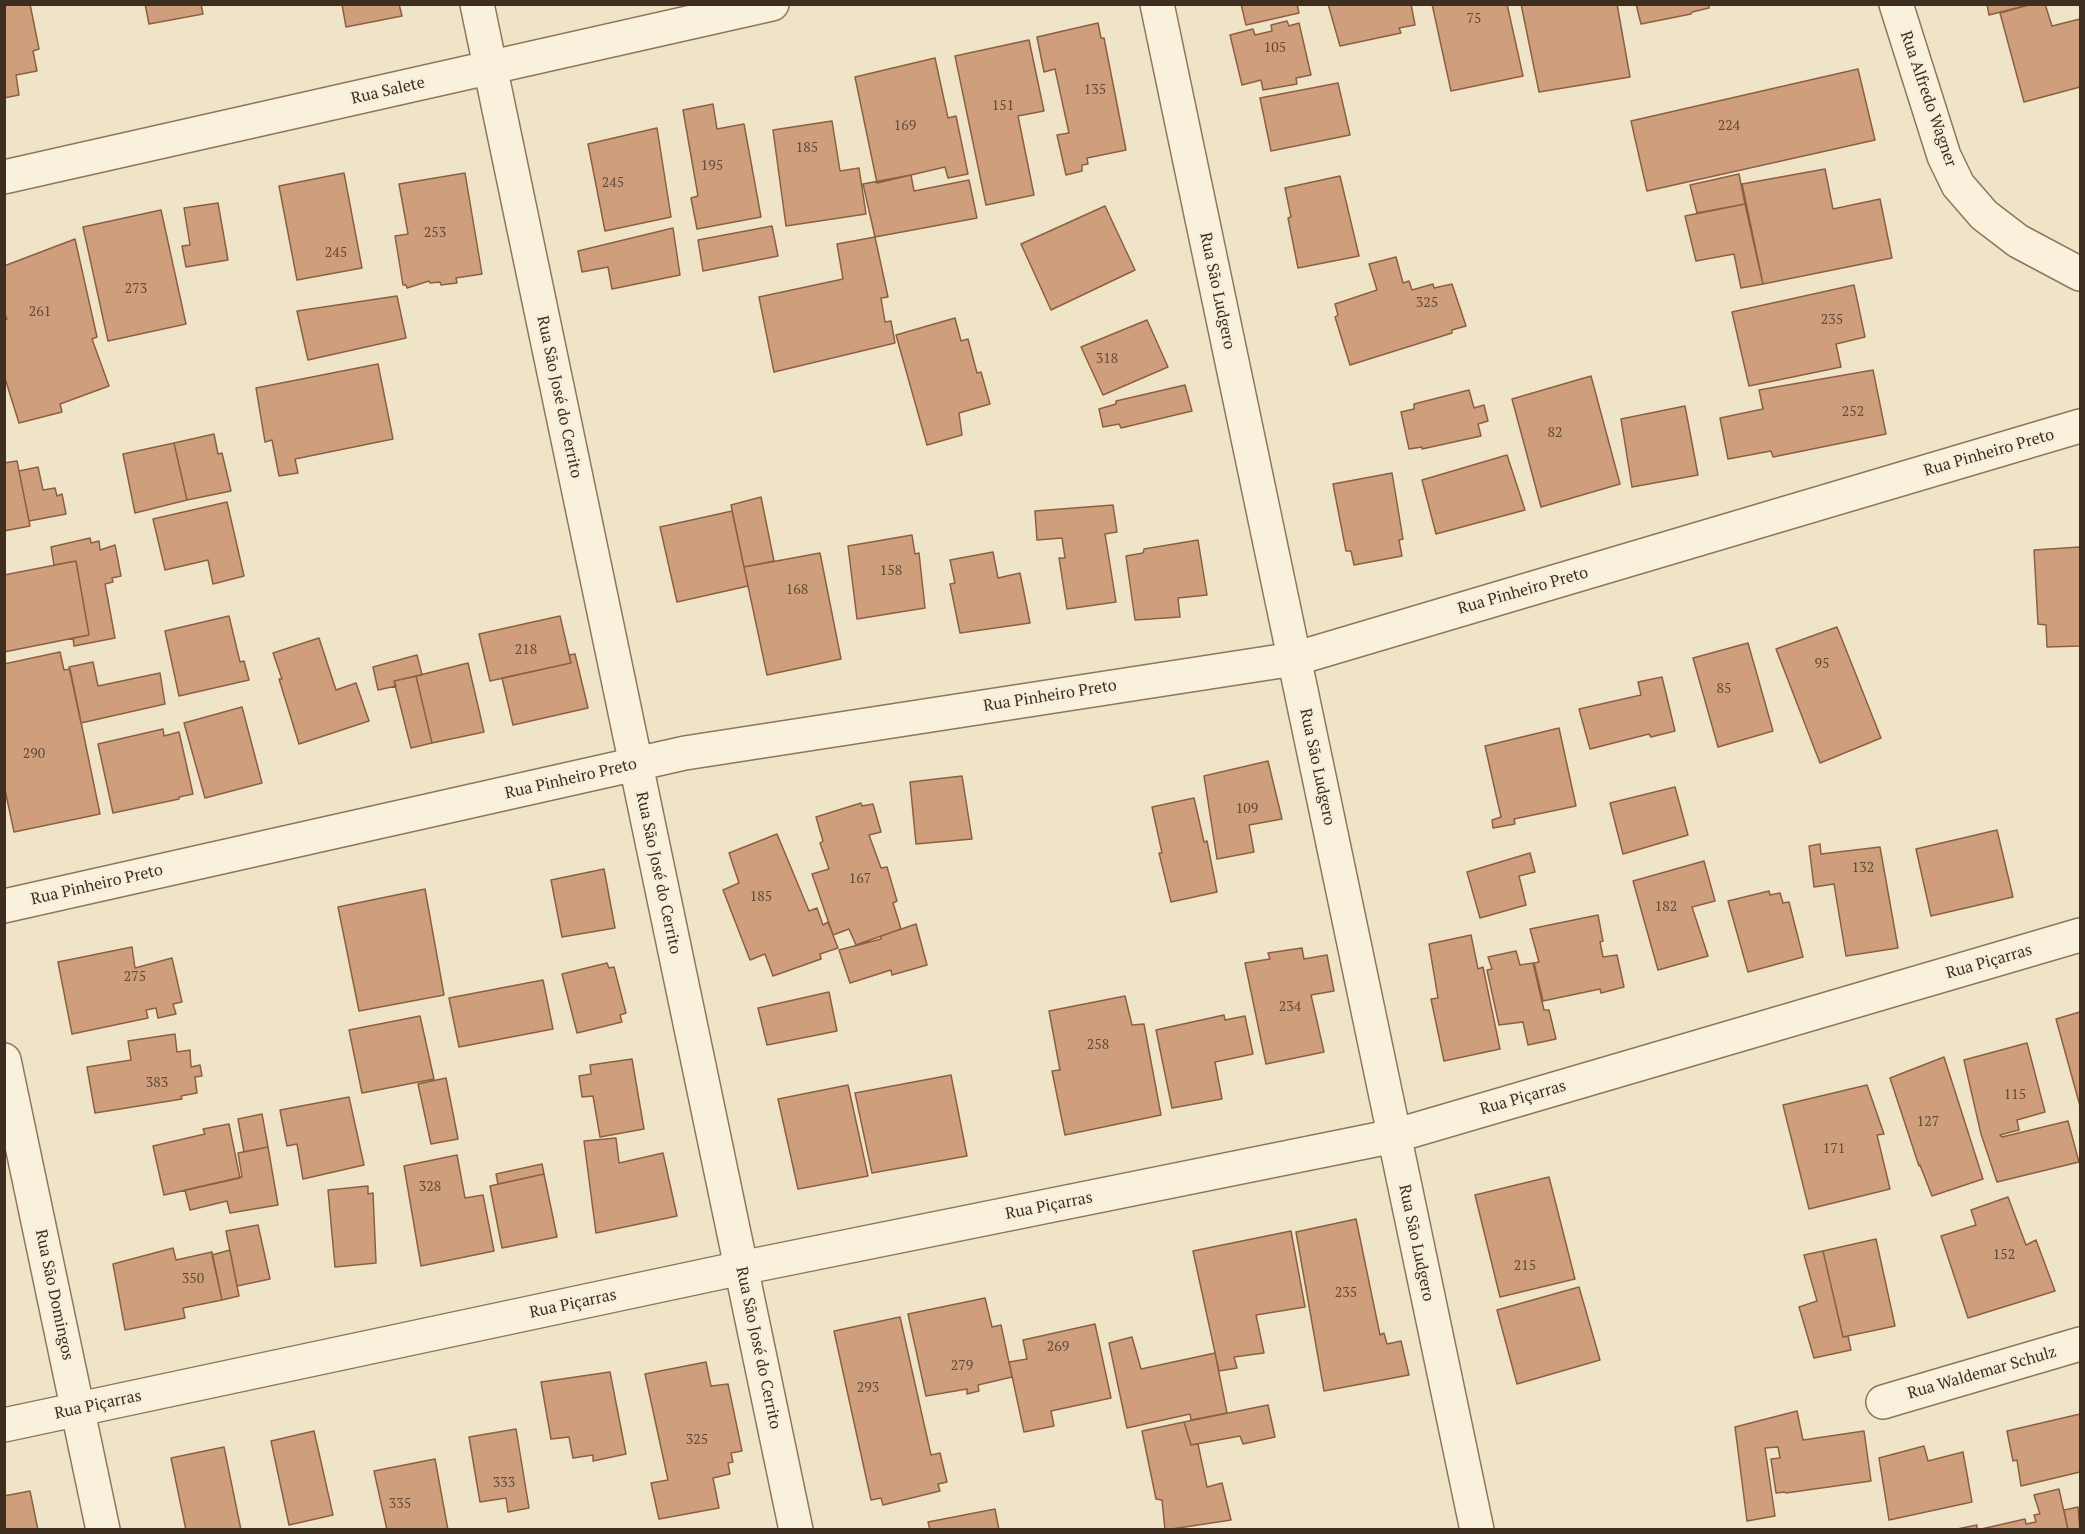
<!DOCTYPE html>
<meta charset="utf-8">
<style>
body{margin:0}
#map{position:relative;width:2085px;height:1534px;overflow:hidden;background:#f0e4c8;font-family:"PT Serif",serif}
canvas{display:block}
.frame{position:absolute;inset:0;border:6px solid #3d2e20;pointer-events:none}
</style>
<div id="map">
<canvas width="2085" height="1534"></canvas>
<div class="frame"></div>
</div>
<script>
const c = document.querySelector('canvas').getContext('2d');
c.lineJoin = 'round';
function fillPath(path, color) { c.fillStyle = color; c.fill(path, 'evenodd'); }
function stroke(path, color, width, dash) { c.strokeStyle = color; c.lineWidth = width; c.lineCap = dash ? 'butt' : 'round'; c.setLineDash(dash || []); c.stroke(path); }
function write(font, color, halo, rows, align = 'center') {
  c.font = font + ' "PT Serif",serif'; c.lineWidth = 5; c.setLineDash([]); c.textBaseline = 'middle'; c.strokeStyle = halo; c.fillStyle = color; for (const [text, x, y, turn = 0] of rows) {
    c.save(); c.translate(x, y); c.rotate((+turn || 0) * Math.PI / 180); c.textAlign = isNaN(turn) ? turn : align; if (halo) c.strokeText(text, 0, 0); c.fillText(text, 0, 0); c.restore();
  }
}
const building = new Path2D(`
 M 4,4 L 30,4 L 39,49 L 33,51 L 37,71 L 16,75 L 19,95 L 4,98 Z
 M 145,4 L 201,4 L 203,14 L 149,24 Z
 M 342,4 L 399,4 L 402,16 L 346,27 Z
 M 1241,4 L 1297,4 L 1299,13 L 1246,25 Z
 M 1328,4 L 1411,4 L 1415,25 L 1399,28 L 1401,33 L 1340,46 Z
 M 1432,4 L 1507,4 L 1523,76 L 1451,91 Z
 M 1521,4 L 1617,4 L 1630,77 L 1539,92 Z
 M 1636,4 L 1709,4 L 1709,8 L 1692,12 L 1691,14 L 1641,24 Z
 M 1987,4 L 2032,4 L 1989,15 Z
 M 2032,4 L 2045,4 L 2052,26 L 2080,19 L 2080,87 L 2024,102 L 2000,13 Z
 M 1287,21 L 1289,26 L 1299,23 L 1311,75 L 1296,78 L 1297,84 L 1263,90 L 1261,80 L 1242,85 L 1230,35 L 1253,29 L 1255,35 L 1272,31 L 1271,25 Z
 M 1098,23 L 1101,38 L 1104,38 L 1126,150 L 1087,158 L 1088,164 L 1082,165 L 1082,171 L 1066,175 L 1057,135 L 1069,133 L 1055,69 L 1044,72 L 1037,37 Z
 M 1029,40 L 1044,111 L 1018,116 L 1034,195 L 986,205 L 955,56 Z
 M 935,58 L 948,118 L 956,116 L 968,174 L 948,178 L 945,167 L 877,183 L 855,77 Z
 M 1858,69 L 1875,140 L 1647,191 L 1631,121 Z
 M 1338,83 L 1350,135 L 1271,151 L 1260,98 Z
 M 713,104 L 717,129 L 744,124 L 761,217 L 697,229 L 691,198 L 698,196 L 683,110 Z
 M 832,121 L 840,171 L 859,168 L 866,214 L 786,226 L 773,130 Z
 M 657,128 L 671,217 L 605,231 L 588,144 Z
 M 1825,169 L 1833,209 L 1880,199 L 1892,258 L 1763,284 L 1742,184 Z
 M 344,173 L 362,268 L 297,280 L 279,186 Z
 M 465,173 L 482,274 L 456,278 L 457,283 L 441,285 L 440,282 L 430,283 L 429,281 L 407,288 L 406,285 L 403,285 L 395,236 L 408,234 L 399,184 Z
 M 1739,174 L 1745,204 L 1697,213 L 1690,185 Z
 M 911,175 L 914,191 L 969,180 L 977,218 L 875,237 L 863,184 Z
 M 1340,176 L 1359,256 L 1298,268 L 1288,218 L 1291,217 L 1285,188 Z
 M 218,203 L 228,260 L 186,267 L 182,246 L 190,245 L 184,208 Z
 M 1745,204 L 1763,284 L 1741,288 L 1734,254 L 1696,261 L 1685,216 Z
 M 1105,206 L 1135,270 L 1051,310 L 1021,244 Z
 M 161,210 L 186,324 L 108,341 L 83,227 Z
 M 772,226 L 778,256 L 703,271 L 698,240 Z
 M 673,228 L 680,275 L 612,289 L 608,267 L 582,272 L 578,251 Z
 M 875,237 L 888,297 L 881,298 L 885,322 L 891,321 L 895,343 L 774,372 L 759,297 L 843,279 L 837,244 Z
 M 75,239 L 97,337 L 92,339 L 109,386 L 60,404 L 62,412 L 19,423 L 4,375 L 4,320 L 7,319 L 4,312 L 4,266 Z
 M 1396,257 L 1403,283 L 1409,281 L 1412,290 L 1433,284 L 1434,288 L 1452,284 L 1466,326 L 1452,330 L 1452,333 L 1350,365 L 1335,317 L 1338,315 L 1335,304 L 1377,290 L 1369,264 Z
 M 1854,285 L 1865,337 L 1836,344 L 1841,367 L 1749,386 L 1732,312 Z
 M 397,296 L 406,338 L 308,360 L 297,311 Z
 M 955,318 L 961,341 L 968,339 L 977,373 L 981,372 L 990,404 L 959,413 L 962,435 L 927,445 L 896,335 Z
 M 1147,320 L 1168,367 L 1103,395 L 1081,347 Z
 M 378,364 L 393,439 L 295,459 L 298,473 L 279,476 L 272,440 L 265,442 L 256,388 Z
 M 1873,370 L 1886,434 L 1773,457 L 1771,451 L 1728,459 L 1720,418 L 1763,409 L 1759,390 Z
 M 1591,376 L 1620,484 L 1541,507 L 1512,399 Z
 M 1185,385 L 1192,411 L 1121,428 L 1119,424 L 1103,427 L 1099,409 L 1116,404 L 1116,401 Z
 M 1469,390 L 1474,408 L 1484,405 L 1488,421 L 1478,424 L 1481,436 L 1422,449 L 1422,447 L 1409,449 L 1401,412 L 1414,409 L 1414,404 Z
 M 1685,406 L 1698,475 L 1632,487 L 1621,419 Z
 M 214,434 L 218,454 L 222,453 L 231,491 L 187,500 L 174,443 Z
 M 174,443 L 187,500 L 135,513 L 123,454 Z
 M 1507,455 L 1525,510 L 1436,534 L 1422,480 Z
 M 17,461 L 30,526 L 4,531 L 4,463 Z
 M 38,467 L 43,490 L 55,488 L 57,496 L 62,494 L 66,514 L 29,521 L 19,471 Z
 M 1392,473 L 1403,539 L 1399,540 L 1402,556 L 1354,565 L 1351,551 L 1346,551 L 1333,484 Z
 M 761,497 L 774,561 L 744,567 L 731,505 Z
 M 227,502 L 244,576 L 213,584 L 208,560 L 165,570 L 153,519 Z
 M 1113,505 L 1117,532 L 1105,534 L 1116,602 L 1067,609 L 1059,558 L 1065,558 L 1062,538 L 1037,540 L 1035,511 Z
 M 732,511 L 748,586 L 677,602 L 660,527 Z
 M 912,535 L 915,554 L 919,553 L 925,608 L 857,619 L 848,546 Z
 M 90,538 L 91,543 L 99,541 L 100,550 L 115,545 L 121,576 L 112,578 L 113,582 L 105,584 L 115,638 L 74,646 L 73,638 L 89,635 L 76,561 L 54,565 L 51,547 Z
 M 1198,540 L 1207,595 L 1178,598 L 1180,617 L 1135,620 L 1126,556 L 1143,553 L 1144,549 Z
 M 2080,547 L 2080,646 L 2047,647 L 2046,625 L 2038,624 L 2034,550 Z
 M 993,552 L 998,578 L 1020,573 L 1030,623 L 960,633 L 950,584 L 955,583 L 950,560 Z
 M 820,553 L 841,659 L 767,675 L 744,567 Z
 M 76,561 L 89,635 L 4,652 L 4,575 Z
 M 229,616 L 240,662 L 244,661 L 249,680 L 179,696 L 165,631 Z
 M 560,616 L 571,663 L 490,681 L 479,634 Z
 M 1837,627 L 1881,738 L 1820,763 L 1776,649 Z
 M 319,638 L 336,690 L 356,683 L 369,721 L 299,744 L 279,679 L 282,679 L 273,653 Z
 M 1748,643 L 1773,731 L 1718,747 L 1693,658 Z
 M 60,652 L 64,670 L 70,669 L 100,814 L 14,832 L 4,785 L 4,664 Z
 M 575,654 L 588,708 L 513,725 L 502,678 L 571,663 L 569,655 Z
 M 417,655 L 422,675 L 394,681 L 396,686 L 378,690 L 373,667 Z
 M 93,662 L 98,686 L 160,673 L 165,704 L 81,723 L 69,667 Z
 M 468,663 L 484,732 L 432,743 L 416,676 Z
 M 416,676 L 432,743 L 411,748 L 394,681 Z
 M 1662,677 L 1675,731 L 1651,737 L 1649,734 L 1590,749 L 1579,709 L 1641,695 L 1638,682 Z
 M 242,707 L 262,783 L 205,798 L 184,723 Z
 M 1559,728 L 1576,806 L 1514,819 L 1515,824 L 1493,828 L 1492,820 L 1501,817 L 1485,746 Z
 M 163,729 L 164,736 L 179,732 L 193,794 L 179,797 L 179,799 L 113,813 L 98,744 Z
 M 1268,761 L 1282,819 L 1249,825 L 1254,852 L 1217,859 L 1204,776 Z
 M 962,776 L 972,839 L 916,844 L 910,782 Z
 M 1675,787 L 1688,835 L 1623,854 L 1610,803 Z
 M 1194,798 L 1204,842 L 1207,841 L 1217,892 L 1171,902 L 1159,853 L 1162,853 L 1152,807 Z
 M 861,803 L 862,806 L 873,804 L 881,832 L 869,835 L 881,868 L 887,867 L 897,901 L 893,903 L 901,929 L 856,945 L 849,929 L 833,935 L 812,874 L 829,869 L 820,843 L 823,841 L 816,817 Z
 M 1997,830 L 2013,897 L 1931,916 L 1916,849 Z
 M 777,834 L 809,911 L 817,908 L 823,925 L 828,922 L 838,948 L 820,954 L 821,959 L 773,976 L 765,954 L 750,960 L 723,890 L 739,883 L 729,853 Z
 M 1820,844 L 1821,854 L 1880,847 L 1898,948 L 1846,956 L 1834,884 L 1814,887 L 1809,846 Z
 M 1530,853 L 1535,872 L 1519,876 L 1526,905 L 1480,918 L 1467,872 Z
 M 1704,861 L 1715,901 L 1692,907 L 1708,956 L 1658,970 L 1633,881 Z
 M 604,869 L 615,928 L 562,937 L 551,880 Z
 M 425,889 L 444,995 L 359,1011 L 338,907 Z
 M 1769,891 L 1770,895 L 1780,893 L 1783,903 L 1789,902 L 1803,957 L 1748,972 L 1728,901 Z
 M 1598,915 L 1603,941 L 1600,942 L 1603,957 L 1617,955 L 1624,987 L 1601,993 L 1600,989 L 1543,1001 L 1534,963 L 1539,962 L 1530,929 Z
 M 916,924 L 927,965 L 892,975 L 891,970 L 850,983 L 839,950 L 881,939 L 881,936 Z
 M 1471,935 L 1478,969 L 1483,967 L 1500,1049 L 1444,1061 L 1431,999 L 1438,998 L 1429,944 Z
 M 132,947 L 135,968 L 172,958 L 182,1002 L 173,1004 L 176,1014 L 158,1018 L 156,1008 L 146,1010 L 148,1018 L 72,1034 L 58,962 Z
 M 1302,948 L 1304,959 L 1327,955 L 1334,991 L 1311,995 L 1324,1052 L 1266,1064 L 1245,963 L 1270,959 L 1268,953 Z
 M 1516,951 L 1520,965 L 1533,963 L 1544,1010 L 1549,1010 L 1556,1039 L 1528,1045 L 1523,1022 L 1499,1025 L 1487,970 L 1492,969 L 1488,957 Z
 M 607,963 L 609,968 L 614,967 L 626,1013 L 620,1015 L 622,1022 L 577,1033 L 562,974 Z
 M 543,980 L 553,1029 L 459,1047 L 449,998 Z
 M 829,992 L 837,1031 L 767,1045 L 758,1008 Z
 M 1125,996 L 1132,1025 L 1144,1024 L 1161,1115 L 1065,1135 L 1052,1071 L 1060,1070 L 1049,1011 Z
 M 2080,1012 L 2080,1106 L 2056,1019 Z
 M 1224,1015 L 1225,1020 L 1245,1016 L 1253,1054 L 1215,1062 L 1222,1099 L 1172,1108 L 1156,1030 Z
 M 420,1016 L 434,1079 L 362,1093 L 349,1030 Z
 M 175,1034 L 177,1052 L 190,1050 L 191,1067 L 200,1065 L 202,1076 L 195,1077 L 197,1093 L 181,1096 L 182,1099 L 95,1113 L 87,1067 L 131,1060 L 128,1041 Z
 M 2027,1043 L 2045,1112 L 2017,1120 L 2019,1130 L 2000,1135 L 2002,1137 L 2068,1121 L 2079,1162 L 1997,1182 L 1981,1134 L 1964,1060 Z
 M 1944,1057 L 1983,1179 L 1932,1196 L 1920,1165 L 1919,1166 L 1890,1078 Z
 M 632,1059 L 644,1129 L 600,1137 L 593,1096 L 582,1097 L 579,1076 L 591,1074 L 590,1065 Z
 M 951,1075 L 967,1156 L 872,1173 L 855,1093 Z
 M 446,1078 L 458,1139 L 431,1144 L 418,1084 Z
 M 848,1085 L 868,1176 L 798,1189 L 778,1099 Z
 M 1867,1085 L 1884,1134 L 1877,1135 L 1890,1189 L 1809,1209 L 1783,1105 Z
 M 349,1097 L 364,1165 L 303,1179 L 297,1144 L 287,1146 L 280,1110 Z
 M 262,1114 L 268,1147 L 244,1152 L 238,1119 Z
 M 229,1124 L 240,1178 L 164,1195 L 153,1146 L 205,1134 L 203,1129 Z
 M 616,1138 L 619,1163 L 663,1153 L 677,1216 L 596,1233 L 584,1141 Z
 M 268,1147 L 278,1205 L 230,1213 L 227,1201 L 190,1210 L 185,1190 L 242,1177 L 238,1153 Z
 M 457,1155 L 465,1198 L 483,1195 L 494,1251 L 421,1266 L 404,1166 Z
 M 542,1164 L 544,1174 L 498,1184 L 496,1174 Z
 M 544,1174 L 557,1237 L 502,1248 L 490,1186 Z
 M 1549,1177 L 1575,1279 L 1500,1297 L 1475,1195 Z
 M 368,1186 L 368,1194 L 373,1193 L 376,1263 L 335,1267 L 328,1190 Z
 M 2008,1197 L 2026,1245 L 2036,1240 L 2055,1291 L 1968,1318 L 1941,1236 L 1976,1225 L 1971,1210 Z
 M 1356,1219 L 1380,1335 L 1384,1333 L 1387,1344 L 1401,1341 L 1409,1375 L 1324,1391 L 1296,1232 Z
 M 258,1225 L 270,1279 L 237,1286 L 226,1231 Z
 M 1291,1231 L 1305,1307 L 1256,1315 L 1264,1353 L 1234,1357 L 1237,1368 L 1219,1371 L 1193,1251 Z
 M 1876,1239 L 1895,1326 L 1843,1337 L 1823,1251 Z
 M 173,1248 L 176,1260 L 212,1252 L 222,1300 L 183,1308 L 185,1318 L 125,1330 L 113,1264 Z
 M 230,1250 L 239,1296 L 222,1300 L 212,1255 Z
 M 1823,1251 L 1843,1337 L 1848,1336 L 1851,1350 L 1814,1358 L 1799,1307 L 1817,1301 L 1804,1255 Z
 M 1579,1287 L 1600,1360 L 1517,1384 L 1497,1310 Z
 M 985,1298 L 992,1327 L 1001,1325 L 1012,1377 L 978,1385 L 979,1391 L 967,1394 L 967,1389 L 926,1396 L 908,1314 Z
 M 900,1317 L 931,1455 L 940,1453 L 947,1482 L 938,1484 L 940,1491 L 883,1505 L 881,1498 L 871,1500 L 834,1331 Z
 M 1095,1324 L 1111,1398 L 1051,1411 L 1054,1426 L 1024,1432 L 1009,1362 L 1027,1359 L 1023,1340 Z
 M 1132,1337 L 1141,1369 L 1215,1353 L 1227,1413 L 1191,1420 L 1190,1414 L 1127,1428 L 1109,1343 Z
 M 706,1362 L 711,1386 L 728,1384 L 742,1451 L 731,1453 L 733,1462 L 728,1463 L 730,1474 L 713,1478 L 719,1508 L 659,1519 L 651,1483 L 668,1480 L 645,1374 Z
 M 610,1372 L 626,1454 L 593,1461 L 593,1455 L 573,1458 L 569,1437 L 551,1439 L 541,1382 Z
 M 1268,1405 L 1275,1437 L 1243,1444 L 1240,1436 L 1191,1445 L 1184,1422 Z
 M 1797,1411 L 1803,1440 L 1864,1431 L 1871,1481 L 1786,1493 L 1785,1492 L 1776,1493 L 1771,1459 L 1780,1458 L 1778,1447 L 1765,1448 L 1775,1516 L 1747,1521 L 1735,1427 Z
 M 2080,1414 L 2080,1472 L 2021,1486 L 2017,1460 L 2013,1461 L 2007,1431 Z
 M 1184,1422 L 1191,1445 L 1198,1444 L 1207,1487 L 1222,1483 L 1231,1520 L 1165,1530 L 1162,1500 L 1156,1499 L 1142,1431 Z
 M 516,1429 L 529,1508 L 508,1512 L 506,1498 L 480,1502 L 469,1437 Z
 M 314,1431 L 333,1515 L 289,1525 L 271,1441 Z
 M 1924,1446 L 1928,1461 L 1963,1452 L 1972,1502 L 1889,1520 L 1879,1458 Z
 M 224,1447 L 241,1530 L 186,1530 L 171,1458 Z
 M 435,1459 L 448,1530 L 387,1530 L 374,1471 Z
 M 2059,1489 L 2068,1530 L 1977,1530 L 2025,1519 L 2026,1524 L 2036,1522 L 2034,1515 L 2040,1514 L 2034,1495 Z
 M 30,1491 L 38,1530 L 4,1530 L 4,1496 Z
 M 2078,1507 L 2080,1530 L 2068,1530 L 2064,1510 Z
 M 995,1509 L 999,1530 L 930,1530 L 928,1522 Z
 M 1977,1525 L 1977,1530 L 1952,1530 Z`);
const minor = new Path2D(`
 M 477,4 L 796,1530
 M 1157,4 L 1477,1530
 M 1896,4 L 1944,156 L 1958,185 L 1984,215 L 2018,241 L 2080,274
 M 4,177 L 772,4
 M 4,906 L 685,753 L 1294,659 L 2080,426
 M 4,1060 L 103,1530
 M 1883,1402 L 2080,1344
 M 4,1425 L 741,1268 L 1394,1136 L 2080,935`);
const numberNames = [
 ["75",1474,19],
 ["105",1275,48],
 ["135",1095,90],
 ["151",1003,106],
 ["169",905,126],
 ["224",1729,126],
 ["185",807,148],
 ["195",712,166],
 ["245",613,183],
 ["253",435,233],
 ["245",336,253],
 ["273",136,289],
 ["325",1427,303],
 ["261",40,312],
 ["235",1832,320],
 ["318",1107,359],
 ["252",1853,412],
 ["82",1555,433],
 ["158",891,571],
 ["168",797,590],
 ["218",526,650],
 ["95",1822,664],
 ["85",1724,689],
 ["290",34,754],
 ["109",1247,809],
 ["132",1863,868],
 ["167",860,879],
 ["185",761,897],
 ["182",1666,907],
 ["275",135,977],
 ["234",1290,1007],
 ["258",1098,1045],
 ["383",157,1083],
 ["115",2015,1095],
 ["127",1928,1122],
 ["171",1834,1149],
 ["328",430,1187],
 ["152",2004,1255],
 ["215",1525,1266],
 ["350",193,1279],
 ["235",1346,1293],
 ["269",1058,1347],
 ["279",962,1366],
 ["293",868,1388],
 ["325",697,1440],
 ["333",504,1483],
 ["335",400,1504]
];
const streetNames = [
 ["Rua Salete",388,91,-13],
 ["Rua Alfredo Wagner",1928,99,71],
 ["Rua São Ludgero",1217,291,78],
 ["Rua São José do Cerrito",559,397,78],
 ["Rua Pinheiro Preto",1989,453,-16],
 ["Rua Pinheiro Preto",1523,591,-16],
 ["Rua Pinheiro Preto",1050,696,-9],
 ["Rua São Ludgero",1317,767,78],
 ["Rua Pinheiro Preto",571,779,-13],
 ["Rua São José do Cerrito",658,873,78],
 ["Rua Pinheiro Preto",97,885,-13],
 ["Rua Piçarras",1989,962,-16],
 ["Rua Piçarras",1523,1098,-16],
 ["Rua Piçarras",1049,1206,-11],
 ["Rua São Ludgero",1416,1243,78],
 ["Rua São Domingos",54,1295,78],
 ["Rua Piçarras",573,1304,-12],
 ["Rua São José do Cerrito",758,1348,78],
 ["Rua Waldemar Schulz",1982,1373,-16],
 ["Rua Piçarras",98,1405,-12]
];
fillPath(building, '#cf9f7d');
stroke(building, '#8d5f41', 1.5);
stroke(minor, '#8d765c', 36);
stroke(minor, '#faf1dc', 33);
write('14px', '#624a37', null, numberNames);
write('16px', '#3d2e20', '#f7eed8', streetNames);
</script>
